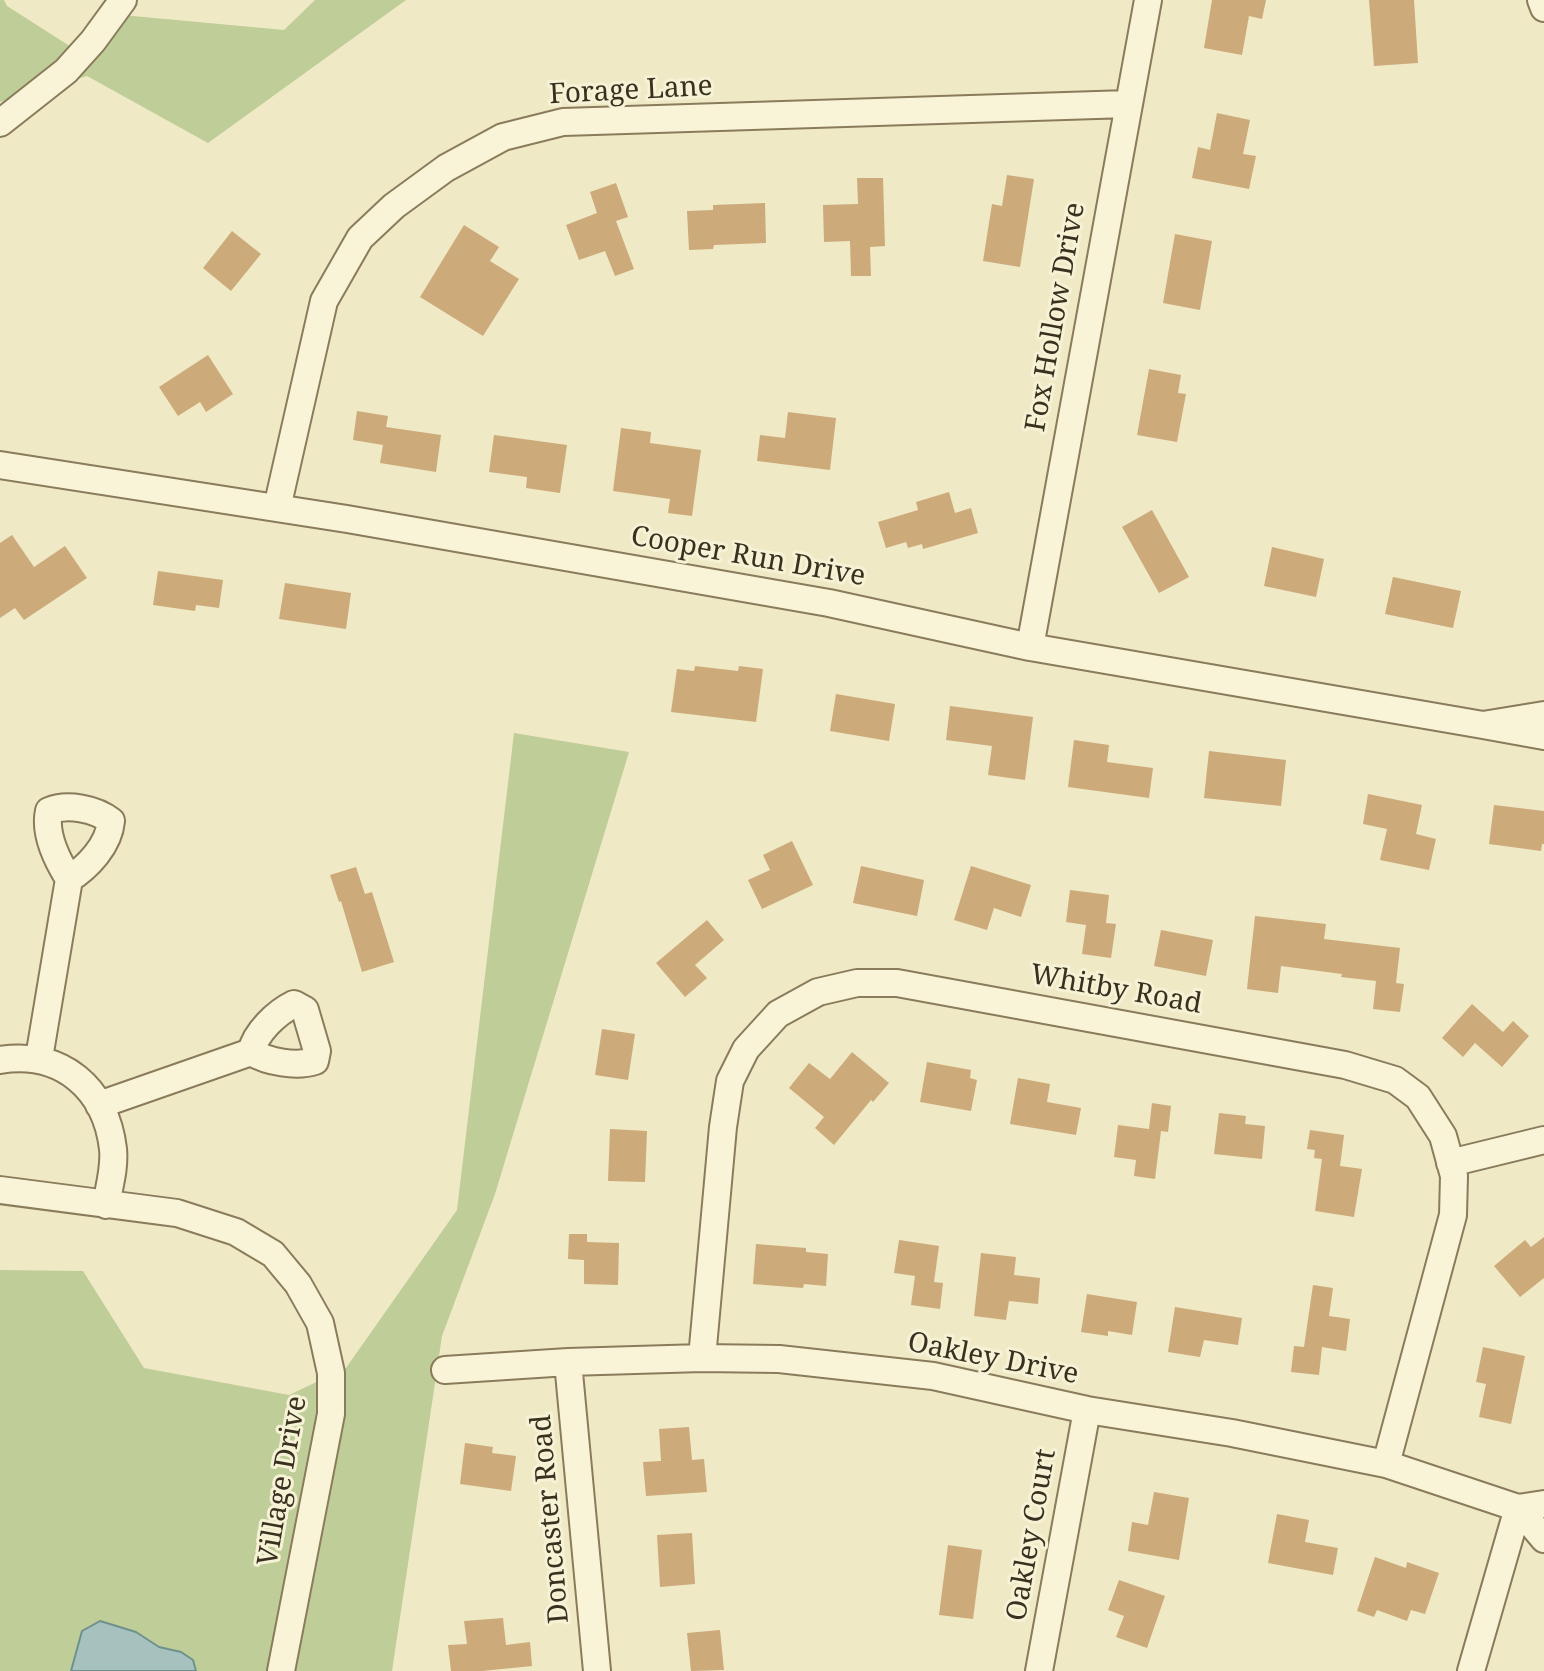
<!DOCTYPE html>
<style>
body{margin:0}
canvas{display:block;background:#efe9c5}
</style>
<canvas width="1544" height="1671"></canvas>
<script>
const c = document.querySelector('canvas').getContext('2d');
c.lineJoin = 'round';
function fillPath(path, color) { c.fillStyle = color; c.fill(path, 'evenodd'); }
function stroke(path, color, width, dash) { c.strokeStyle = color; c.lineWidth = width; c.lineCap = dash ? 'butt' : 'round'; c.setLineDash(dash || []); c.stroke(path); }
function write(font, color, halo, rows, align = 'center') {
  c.font = font + ' "Noto Serif",serif'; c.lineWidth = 6; c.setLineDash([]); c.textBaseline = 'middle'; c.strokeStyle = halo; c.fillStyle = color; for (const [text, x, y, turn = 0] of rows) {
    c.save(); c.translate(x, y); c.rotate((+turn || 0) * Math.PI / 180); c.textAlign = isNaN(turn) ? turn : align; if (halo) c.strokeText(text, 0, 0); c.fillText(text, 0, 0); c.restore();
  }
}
const green = new Path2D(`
 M 0,0 L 4,0 L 7,6 L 79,52 L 122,15 L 284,30 L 315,0 L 406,0 L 208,143 L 87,76 L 0,102 Z
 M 514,733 L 629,752 L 495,1194 L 442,1336 L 392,1671 L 0,1671 L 0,1270 L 83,1271 L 144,1368 L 289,1395 L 346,1368 L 457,1210 Z`);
const water = new Path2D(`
 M 100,1621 L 136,1632 L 159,1647 L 181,1652 L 193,1660 L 196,1671 L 71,1671 L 82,1631 Z`);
const building = new Path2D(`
 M 1212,0 L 1266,0 L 1262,19 L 1249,16 L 1242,55 L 1204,48 Z
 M 1369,0 L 1414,0 L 1418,63 L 1374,66 Z
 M 1217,113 L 1250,120 L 1243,154 L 1256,156 L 1249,189 L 1192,178 L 1198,147 L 1210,150 Z
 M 1007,175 L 1034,179 L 1020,267 L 983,261 L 992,204 L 1002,206 Z
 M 857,178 L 883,178 L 885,246 L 870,247 L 871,276 L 851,276 L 850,241 L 824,242 L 823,205 L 858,204 Z
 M 616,183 L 628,217 L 616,221 L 634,269 L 615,276 L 605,251 L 579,260 L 566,225 L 597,213 L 590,192 Z
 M 765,203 L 766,243 L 714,245 L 713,249 L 689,250 L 687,211 L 713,210 L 713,205 Z
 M 464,225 L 499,247 L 490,261 L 519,279 L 483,336 L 420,297 Z
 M 232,231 L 261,254 L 231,291 L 203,268 Z
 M 1175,234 L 1212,241 L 1200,310 L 1163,303 Z
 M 208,355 L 233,394 L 206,412 L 200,402 L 178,416 L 159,387 Z
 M 1149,369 L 1181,375 L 1178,393 L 1186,394 L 1177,442 L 1137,435 Z
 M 357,411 L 388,416 L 386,427 L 441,435 L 436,472 L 380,463 L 383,445 L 353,440 Z
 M 788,412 L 836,418 L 830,470 L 757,461 L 760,435 L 785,438 Z
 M 621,428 L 651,432 L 650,443 L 701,450 L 692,516 L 668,513 L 670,499 L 613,491 Z
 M 494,435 L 567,445 L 560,493 L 526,488 L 527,477 L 489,472 Z
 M 949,492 L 955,513 L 971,508 L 978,533 L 923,549 L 922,544 L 908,548 L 906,542 L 886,548 L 878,522 L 918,510 L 916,502 Z
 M 1152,510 L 1189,577 L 1159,593 L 1122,527 Z
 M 12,535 L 34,567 L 65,546 L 87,578 L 24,620 L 15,608 L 0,618 L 0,543 Z
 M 1272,547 L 1324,559 L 1316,597 L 1264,586 Z
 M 158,571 L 223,580 L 219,608 L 196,605 L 195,611 L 153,605 Z
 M 1393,577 L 1461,591 L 1453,628 L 1385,614 Z
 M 285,583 L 351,593 L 346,629 L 279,619 Z
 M 695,666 L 738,671 L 739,666 L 763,669 L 756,722 L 671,712 L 677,669 L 694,671 Z
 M 836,694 L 895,704 L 889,741 L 830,731 Z
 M 950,706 L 1033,717 L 1025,780 L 988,775 L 992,746 L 946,740 Z
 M 1074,740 L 1109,745 L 1107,762 L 1153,768 L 1149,798 L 1068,787 Z
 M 1209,751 L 1286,760 L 1281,806 L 1204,798 Z
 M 1368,794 L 1422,805 L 1416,834 L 1436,839 L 1429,870 L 1380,860 L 1387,829 L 1363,824 Z
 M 1494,805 L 1544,811 L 1544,844 L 1542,844 L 1541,851 L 1489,844 Z
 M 792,841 L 813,885 L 762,909 L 748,880 L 770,870 L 763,855 Z
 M 861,866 L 924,880 L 917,916 L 853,903 Z
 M 971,866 L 1031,885 L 1021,917 L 994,908 L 987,930 L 954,920 Z
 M 356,867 L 365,894 L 372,892 L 394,962 L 362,972 L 341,901 L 339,902 L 330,875 Z
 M 1070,890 L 1109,895 L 1106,923 L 1116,924 L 1111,958 L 1082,954 L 1086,925 L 1066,922 Z
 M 1255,916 L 1326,924 L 1324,939 L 1400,948 L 1396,983 L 1404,984 L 1400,1012 L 1373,1009 L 1376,981 L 1341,977 L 1342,974 L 1281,966 L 1278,993 L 1247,989 Z
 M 707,920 L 724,940 L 695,965 L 707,978 L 685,997 L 656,963 Z
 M 1161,930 L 1213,940 L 1206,976 L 1154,966 Z
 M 1472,1004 L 1503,1032 L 1513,1021 L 1529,1036 L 1502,1067 L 1475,1043 L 1463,1057 L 1442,1038 Z
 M 602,1029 L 635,1034 L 628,1080 L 595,1075 Z
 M 852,1052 L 889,1083 L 873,1102 L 871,1100 L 834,1145 L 815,1128 L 824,1117 L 789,1088 L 809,1063 L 830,1079 Z
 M 927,1062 L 971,1070 L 970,1078 L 977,1080 L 971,1111 L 920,1102 Z
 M 1018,1078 L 1050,1084 L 1047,1102 L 1081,1108 L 1076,1135 L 1010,1124 Z
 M 1152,1103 L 1171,1106 L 1168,1132 L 1161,1131 L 1155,1179 L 1134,1176 L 1136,1160 L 1114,1157 L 1118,1125 L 1149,1129 Z
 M 1219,1113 L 1246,1116 L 1245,1124 L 1265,1126 L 1262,1159 L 1214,1154 Z
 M 610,1129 L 647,1131 L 645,1182 L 608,1181 Z
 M 1310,1130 L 1344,1135 L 1340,1166 L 1362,1169 L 1354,1217 L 1315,1211 L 1322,1159 L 1314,1158 L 1315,1150 L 1307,1149 Z
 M 569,1234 L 587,1234 L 587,1242 L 619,1243 L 618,1285 L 584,1284 L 584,1260 L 568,1259 Z
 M 1544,1237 L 1544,1278 L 1520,1297 L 1494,1266 L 1525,1240 L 1531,1247 Z
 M 899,1240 L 939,1246 L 934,1282 L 943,1283 L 940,1309 L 911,1305 L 915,1276 L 894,1273 Z
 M 756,1244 L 806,1248 L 806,1252 L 828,1254 L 826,1286 L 804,1284 L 803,1288 L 753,1284 Z
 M 981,1253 L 1016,1257 L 1014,1275 L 1040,1278 L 1038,1304 L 1009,1301 L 1006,1320 L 974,1316 Z
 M 1313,1285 L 1333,1288 L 1329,1316 L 1350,1319 L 1346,1351 L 1322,1347 L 1319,1375 L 1291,1372 L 1294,1346 L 1304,1347 Z
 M 1087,1294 L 1137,1302 L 1132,1335 L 1108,1331 L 1108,1336 L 1081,1332 Z
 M 1175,1307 L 1242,1318 L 1238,1345 L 1204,1340 L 1200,1357 L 1168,1352 Z
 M 1483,1347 L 1525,1356 L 1511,1424 L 1479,1417 L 1486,1384 L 1476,1382 Z
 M 689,1427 L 692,1460 L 704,1459 L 707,1492 L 646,1496 L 643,1462 L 661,1461 L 659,1429 Z
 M 465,1443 L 493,1447 L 492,1453 L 516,1456 L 511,1491 L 460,1484 Z
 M 1154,1492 L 1189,1498 L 1179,1560 L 1128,1551 L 1132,1522 L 1148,1525 Z
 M 1277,1514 L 1309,1520 L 1305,1542 L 1338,1548 L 1333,1575 L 1268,1563 Z
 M 692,1533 L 695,1584 L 660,1587 L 657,1535 Z
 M 948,1545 L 982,1550 L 973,1619 L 939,1615 Z
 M 1375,1557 L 1406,1568 L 1407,1562 L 1439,1573 L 1425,1614 L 1411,1610 L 1407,1621 L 1377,1610 L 1374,1617 L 1357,1611 Z
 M 1119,1580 L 1165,1596 L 1147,1648 L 1116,1637 L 1124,1616 L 1108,1610 Z
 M 503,1618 L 506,1645 L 530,1642 L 532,1666 L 482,1671 L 451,1671 L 448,1645 L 467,1644 L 464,1621 Z
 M 720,1630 L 724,1670 L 691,1671 L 687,1633 Z`);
const minor = new Path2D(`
 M 1541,0 L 1544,8
 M 0,123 L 66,71 L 93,41 L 123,0
 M 0,465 L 347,519 L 829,603 L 1030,647 L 1483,725
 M 277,508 L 324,301 L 360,238 L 394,206 L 446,168 L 503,137 L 563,122 L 1128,104
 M 1030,647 L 1148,0
 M 1544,715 L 1483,725 L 1544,736
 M 39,1058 L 69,879 C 88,867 109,845 111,821 C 96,809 67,803 49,811 C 44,833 57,860 69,879
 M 0,1060 C 61,1050 106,1088 113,1149 C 115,1168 109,1187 106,1205
 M 99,1105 L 251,1052 C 268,1062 296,1067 315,1061 L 317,1051 L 305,1010 L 294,1004 C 276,1013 256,1032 251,1052
 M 1450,1163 L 1544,1140
 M 0,1190 L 177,1213 L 236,1232 L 273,1254 L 298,1284 L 320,1323 L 331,1373 L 331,1414 L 281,1671
 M 702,1358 L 723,1127 L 730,1081 L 746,1049 L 778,1014 L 818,992 L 857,983 L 897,983 L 1345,1065 L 1395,1080 L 1418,1097 L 1443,1136 L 1454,1176 L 1453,1215 L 1386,1464
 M 568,1362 L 597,1671
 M 445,1370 L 568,1362 L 702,1358 L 779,1359 L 933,1376 L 1087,1410 L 1232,1433 L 1386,1464 L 1518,1508 L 1544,1504
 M 1518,1508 L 1544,1539
 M 1039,1671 L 1087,1410
 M 1471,1671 L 1518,1508`);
const streetNames = [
 ["Forage Lane",631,91,-3],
 ["Fox Hollow Drive",1056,317,-80],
 ["Cooper Run Drive",748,557,10],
 ["Whitby Road",1116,990,10],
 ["Oakley Drive",993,1359,11],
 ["Village Drive",283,1481,-80],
 ["Doncaster Road",551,1519,-95],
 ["Oakley Court",1032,1535,-80]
];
fillPath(green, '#bfcd98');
fillPath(water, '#a7c2be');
stroke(water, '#6d918d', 2);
fillPath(building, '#cdaa7a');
stroke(minor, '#8a7b5b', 30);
stroke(minor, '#f9f4d8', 26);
write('28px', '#3a301f', '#f6f2d5', streetNames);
</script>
